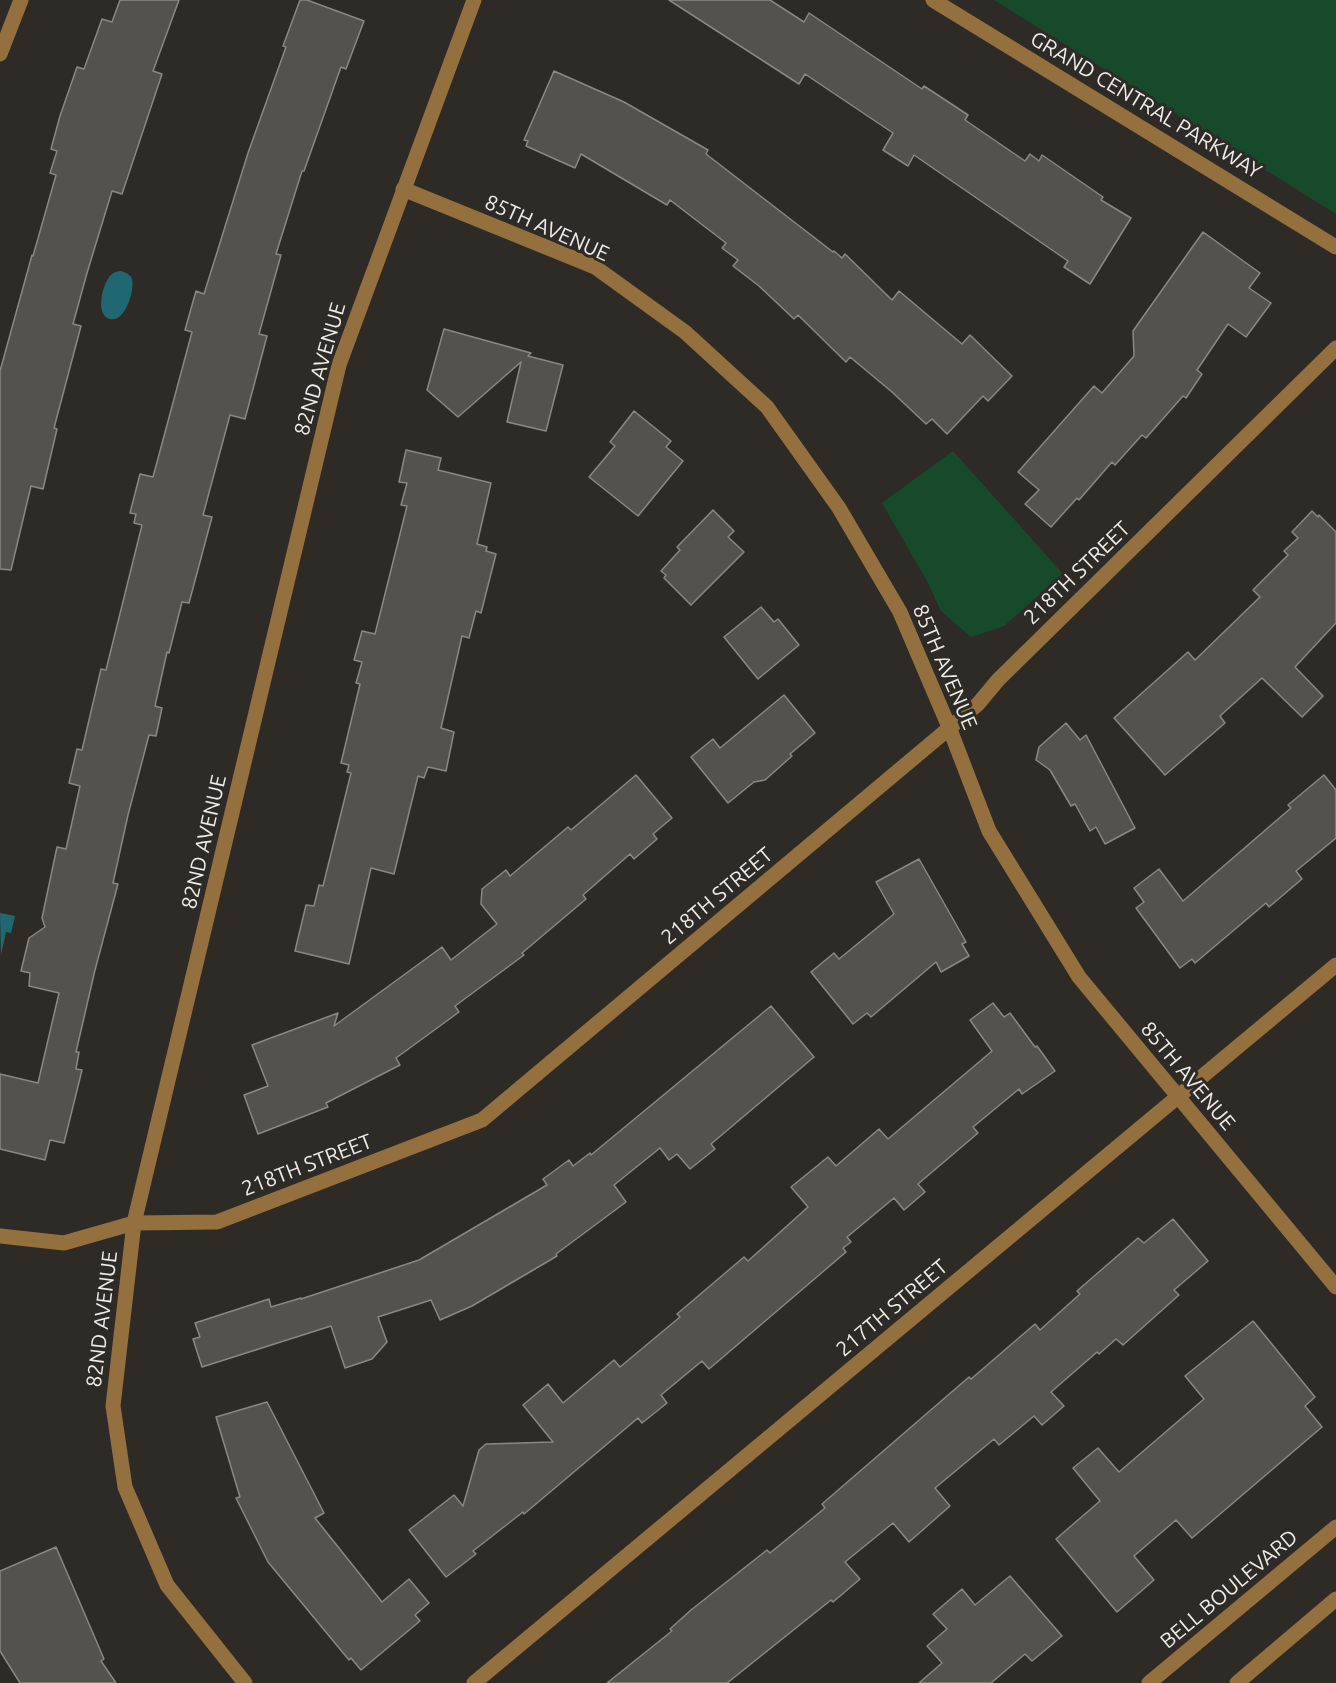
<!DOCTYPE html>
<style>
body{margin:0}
canvas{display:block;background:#2e2b27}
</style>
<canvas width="1336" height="1683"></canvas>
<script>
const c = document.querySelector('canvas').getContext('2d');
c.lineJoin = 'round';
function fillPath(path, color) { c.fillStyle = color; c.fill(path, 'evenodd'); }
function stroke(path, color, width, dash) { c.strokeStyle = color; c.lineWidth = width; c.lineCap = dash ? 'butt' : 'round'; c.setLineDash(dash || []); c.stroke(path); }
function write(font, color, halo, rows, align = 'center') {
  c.font = font + ' Ubuntu,sans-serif'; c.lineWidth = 6; c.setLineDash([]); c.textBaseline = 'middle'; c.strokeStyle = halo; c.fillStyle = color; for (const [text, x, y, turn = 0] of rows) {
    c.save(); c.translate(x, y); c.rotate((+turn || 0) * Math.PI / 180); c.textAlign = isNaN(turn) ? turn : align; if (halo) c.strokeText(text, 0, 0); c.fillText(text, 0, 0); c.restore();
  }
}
const green = new Path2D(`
 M 994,0 L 1336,0 L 1336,214 Z
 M 953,451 L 1063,574 L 1004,626 L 971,637 L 941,611 L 927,581 L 882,503 Z`);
const water = new Path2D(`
 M 121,271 C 126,273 130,274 132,279 C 135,290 125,323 110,319 C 94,315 103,281 112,274 C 115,272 118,271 121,271 Z
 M 0,913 L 15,916 L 11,933 L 6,932 L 1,955 Z`);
const building = new Path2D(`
 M 120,0 L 179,0 L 153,71 L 162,74 L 122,194 L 112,191 L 87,273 L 73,324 L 81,326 L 54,428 L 57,429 L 43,489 L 31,486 L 11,570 L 0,569 L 0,371 L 32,255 L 33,256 L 56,175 L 50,173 L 57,151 L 51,149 L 60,116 L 77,67 L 84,69 L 102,19 L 112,22 Z
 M 300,0 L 307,0 L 364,21 L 346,69 L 341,67 L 304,171 L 302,171 L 276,254 L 281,255 L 259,334 L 267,336 L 245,419 L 230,415 L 203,515 L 212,517 L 189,603 L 182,602 L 169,653 L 167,652 L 155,706 L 162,708 L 156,736 L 149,735 L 128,815 L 113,883 L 118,884 L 95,970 L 76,1052 L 79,1052 L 76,1069 L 82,1070 L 64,1143 L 50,1140 L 45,1160 L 0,1149 L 0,1074 L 38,1083 L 59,993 L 29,986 L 30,973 L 21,971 L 29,938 L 45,927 L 42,918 L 57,847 L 66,849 L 80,786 L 69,783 L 77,749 L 82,750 L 101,669 L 106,670 L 142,525 L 134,523 L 136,514 L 130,513 L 140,474 L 153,477 L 192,332 L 185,330 L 196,291 L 204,294 L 248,153 L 286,47 L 283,46 Z
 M 669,0 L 770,0 L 804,22 L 809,13 L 922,89 L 924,86 L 968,115 L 965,120 L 1025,161 L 1030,154 L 1039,161 L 1042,155 L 1103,197 L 1101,200 L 1131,218 L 1090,284 L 1064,267 L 1068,261 L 914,155 L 908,166 L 883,150 L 893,133 L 805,74 L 799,84 Z
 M 554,71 L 624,102 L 708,150 L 706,154 L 833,252 L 834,251 L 842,258 L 845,254 L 892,300 L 899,291 L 962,344 L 970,335 L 1012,376 L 988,401 L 983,396 L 947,434 L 932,419 L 926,424 L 892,392 L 850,357 L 846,362 L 798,315 L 794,319 L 759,286 L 733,266 L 738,260 L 722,248 L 726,243 L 670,200 L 667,205 L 581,154 L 575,168 L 526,146 L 528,141 L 524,140 Z
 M 1203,232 L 1260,273 L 1249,288 L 1271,303 L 1246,337 L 1228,324 L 1197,370 L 1202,374 L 1186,398 L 1183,396 L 1146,438 L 1142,435 L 1115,465 L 1112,462 L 1079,500 L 1077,498 L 1051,527 L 1025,504 L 1039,490 L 1018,472 L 1094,386 L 1102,393 L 1134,356 L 1133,331 Z
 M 444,329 L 531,353 L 528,356 L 563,365 L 546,431 L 507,422 L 521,362 L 458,417 L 427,390 Z
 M 634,411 L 671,441 L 666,447 L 683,461 L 638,516 L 589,477 L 615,446 L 610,442 Z
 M 406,450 L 441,458 L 438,470 L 491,483 L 477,544 L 487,547 L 486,551 L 496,554 L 481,613 L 476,611 L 469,638 L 462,636 L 441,728 L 454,732 L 446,771 L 428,767 L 424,778 L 418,776 L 394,874 L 371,868 L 349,964 L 295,951 L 306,905 L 314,906 L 319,885 L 323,886 L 351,773 L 347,772 L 349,765 L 341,763 L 360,684 L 356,683 L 362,662 L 354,660 L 362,631 L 375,634 L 407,506 L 401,505 L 407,483 L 399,482 Z
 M 713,510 L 734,531 L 728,537 L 744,552 L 691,605 L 664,578 L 666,575 L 661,571 L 680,550 L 677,547 Z
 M 1312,511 L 1318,517 L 1319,515 L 1336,532 L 1336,623 L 1295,667 L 1323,696 L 1302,717 L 1262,678 L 1220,716 L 1225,723 L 1165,775 L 1114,718 L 1188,652 L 1195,660 L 1260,597 L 1253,590 L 1288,555 L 1284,551 L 1298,538 L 1292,532 Z
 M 761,607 L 774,622 L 778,619 L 799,645 L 758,679 L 724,637 Z
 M 784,695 L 815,733 L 790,754 L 792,756 L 765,780 L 754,782 L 728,803 L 691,757 L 713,739 L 720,748 Z
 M 1066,723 L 1080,740 L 1086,735 L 1135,828 L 1105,844 L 1096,827 L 1090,831 L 1075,804 L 1071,806 L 1050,770 L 1036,760 L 1039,747 Z
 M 636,775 L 672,818 L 653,834 L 657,839 L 634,859 L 630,854 L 583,895 L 586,899 L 522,953 L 524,955 L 455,1006 L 459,1012 L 396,1058 L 400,1065 L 326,1103 L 328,1107 L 258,1134 L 244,1095 L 268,1086 L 252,1045 L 338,1013 L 334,1026 L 442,947 L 451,960 L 497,924 L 481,904 L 482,889 L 506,870 L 510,876 L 568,827 L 571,830 Z
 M 1324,775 L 1336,790 L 1336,838 L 1296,871 L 1302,879 L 1269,907 L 1266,903 L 1195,963 L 1192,959 L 1180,968 L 1136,908 L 1144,902 L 1134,888 L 1159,869 L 1183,901 L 1291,808 L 1288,805 Z
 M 919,859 L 966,942 L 962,944 L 969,956 L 941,972 L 936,962 L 871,1017 L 867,1013 L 853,1024 L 811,972 L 834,953 L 839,959 L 894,914 L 876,882 Z
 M 993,1003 L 1004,1017 L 1010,1013 L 1035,1047 L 1037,1046 L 1055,1071 L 1022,1094 L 1019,1089 L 973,1127 L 978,1133 L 918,1184 L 925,1192 L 904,1210 L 894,1198 L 847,1237 L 851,1242 L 843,1248 L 846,1252 L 709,1369 L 702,1361 L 661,1395 L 667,1403 L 642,1423 L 638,1418 L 524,1514 L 523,1512 L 473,1551 L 476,1554 L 446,1577 L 409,1530 L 454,1495 L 463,1506 L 479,1450 L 486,1444 L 553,1442 L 523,1405 L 548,1384 L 563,1403 L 614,1360 L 620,1367 L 680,1317 L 677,1314 L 744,1257 L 748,1261 L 808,1207 L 791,1187 L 828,1157 L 836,1166 L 879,1129 L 888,1139 L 992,1051 L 970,1020 Z
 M 771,1006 L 814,1057 L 711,1144 L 715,1149 L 690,1169 L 677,1154 L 669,1160 L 660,1148 L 614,1185 L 626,1202 L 556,1254 L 557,1256 L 472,1306 L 440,1320 L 431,1300 L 378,1317 L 387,1342 L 372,1359 L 345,1368 L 331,1326 L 202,1367 L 193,1339 L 200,1337 L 195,1323 L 269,1299 L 271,1307 L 301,1298 L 301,1299 L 419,1260 L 547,1185 L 543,1179 L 569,1160 L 573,1166 L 590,1153 L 591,1155 Z
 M 1173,1219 L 1208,1261 L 1174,1290 L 1179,1295 L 1123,1345 L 1116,1339 L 1099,1354 L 1097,1352 L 1051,1392 L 1064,1406 L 1042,1425 L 1034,1416 L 999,1445 L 994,1439 L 935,1488 L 950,1506 L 909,1542 L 893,1523 L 845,1562 L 860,1579 L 833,1602 L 831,1600 L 727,1683 L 607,1683 L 672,1631 L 670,1629 L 691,1610 L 767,1550 L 770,1553 L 825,1508 L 822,1504 L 969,1377 L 971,1379 L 1035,1324 L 1040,1330 L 1080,1294 L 1077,1291 L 1138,1238 L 1144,1243 Z
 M 1253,1321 L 1315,1397 L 1305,1406 L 1322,1427 L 1192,1538 L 1176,1520 L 1134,1556 L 1154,1580 L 1117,1612 L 1056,1539 L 1100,1501 L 1073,1468 L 1098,1448 L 1119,1472 L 1204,1399 L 1185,1376 Z
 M 267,1402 L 324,1513 L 315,1518 L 382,1602 L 409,1579 L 429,1603 L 415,1615 L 420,1621 L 361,1670 L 351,1658 L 349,1660 L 268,1562 L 236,1498 L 240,1497 L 216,1417 Z
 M 56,1547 L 104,1659 L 101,1661 L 116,1683 L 20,1683 L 0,1651 L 0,1571 Z
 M 1010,1576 L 1062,1636 L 1032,1661 L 1025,1654 L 991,1683 L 919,1683 L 942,1663 L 927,1646 L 947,1629 L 933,1614 L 962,1589 L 975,1605 Z`);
const minor = new Path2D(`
 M 933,0 L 1336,247
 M 0,54 L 21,0
 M 403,189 L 595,267 L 685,332 L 767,407 L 839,508 L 900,612 L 949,727 L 989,831 L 1079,977 L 1336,1287
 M 0,1236 L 64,1243 L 134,1223 L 217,1222 L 482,1120 L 978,704 L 998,680 L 1336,348
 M 245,1683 L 167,1585 L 125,1487 L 113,1406 L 134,1223 L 339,365 L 474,0
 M 474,1683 L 1336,965
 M 1149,1683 L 1336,1527
 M 1237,1683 L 1336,1599`);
const streetNames = [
 ["GRAND CENTRAL PARKWAY",1146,105,31],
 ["85TH AVENUE",547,228,24],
 ["82ND AVENUE",320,369,-74],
 ["218TH STREET",1077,573,-44],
 ["85TH AVENUE",945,667,67],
 ["82ND AVENUE",204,842,-77],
 ["218TH STREET",717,896,-40],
 ["85TH AVENUE",1188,1076,50],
 ["218TH STREET",307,1165,-21],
 ["217TH STREET",892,1308,-40],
 ["82ND AVENUE",102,1319,-83],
 ["BELL BOULEVARD",1229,1589,-40]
];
fillPath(green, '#164a2a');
fillPath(water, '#1f6872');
fillPath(building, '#55524e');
stroke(building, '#8b8783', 1.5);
stroke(minor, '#94703f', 15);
write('21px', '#efecea', '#2e2b27', streetNames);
</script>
